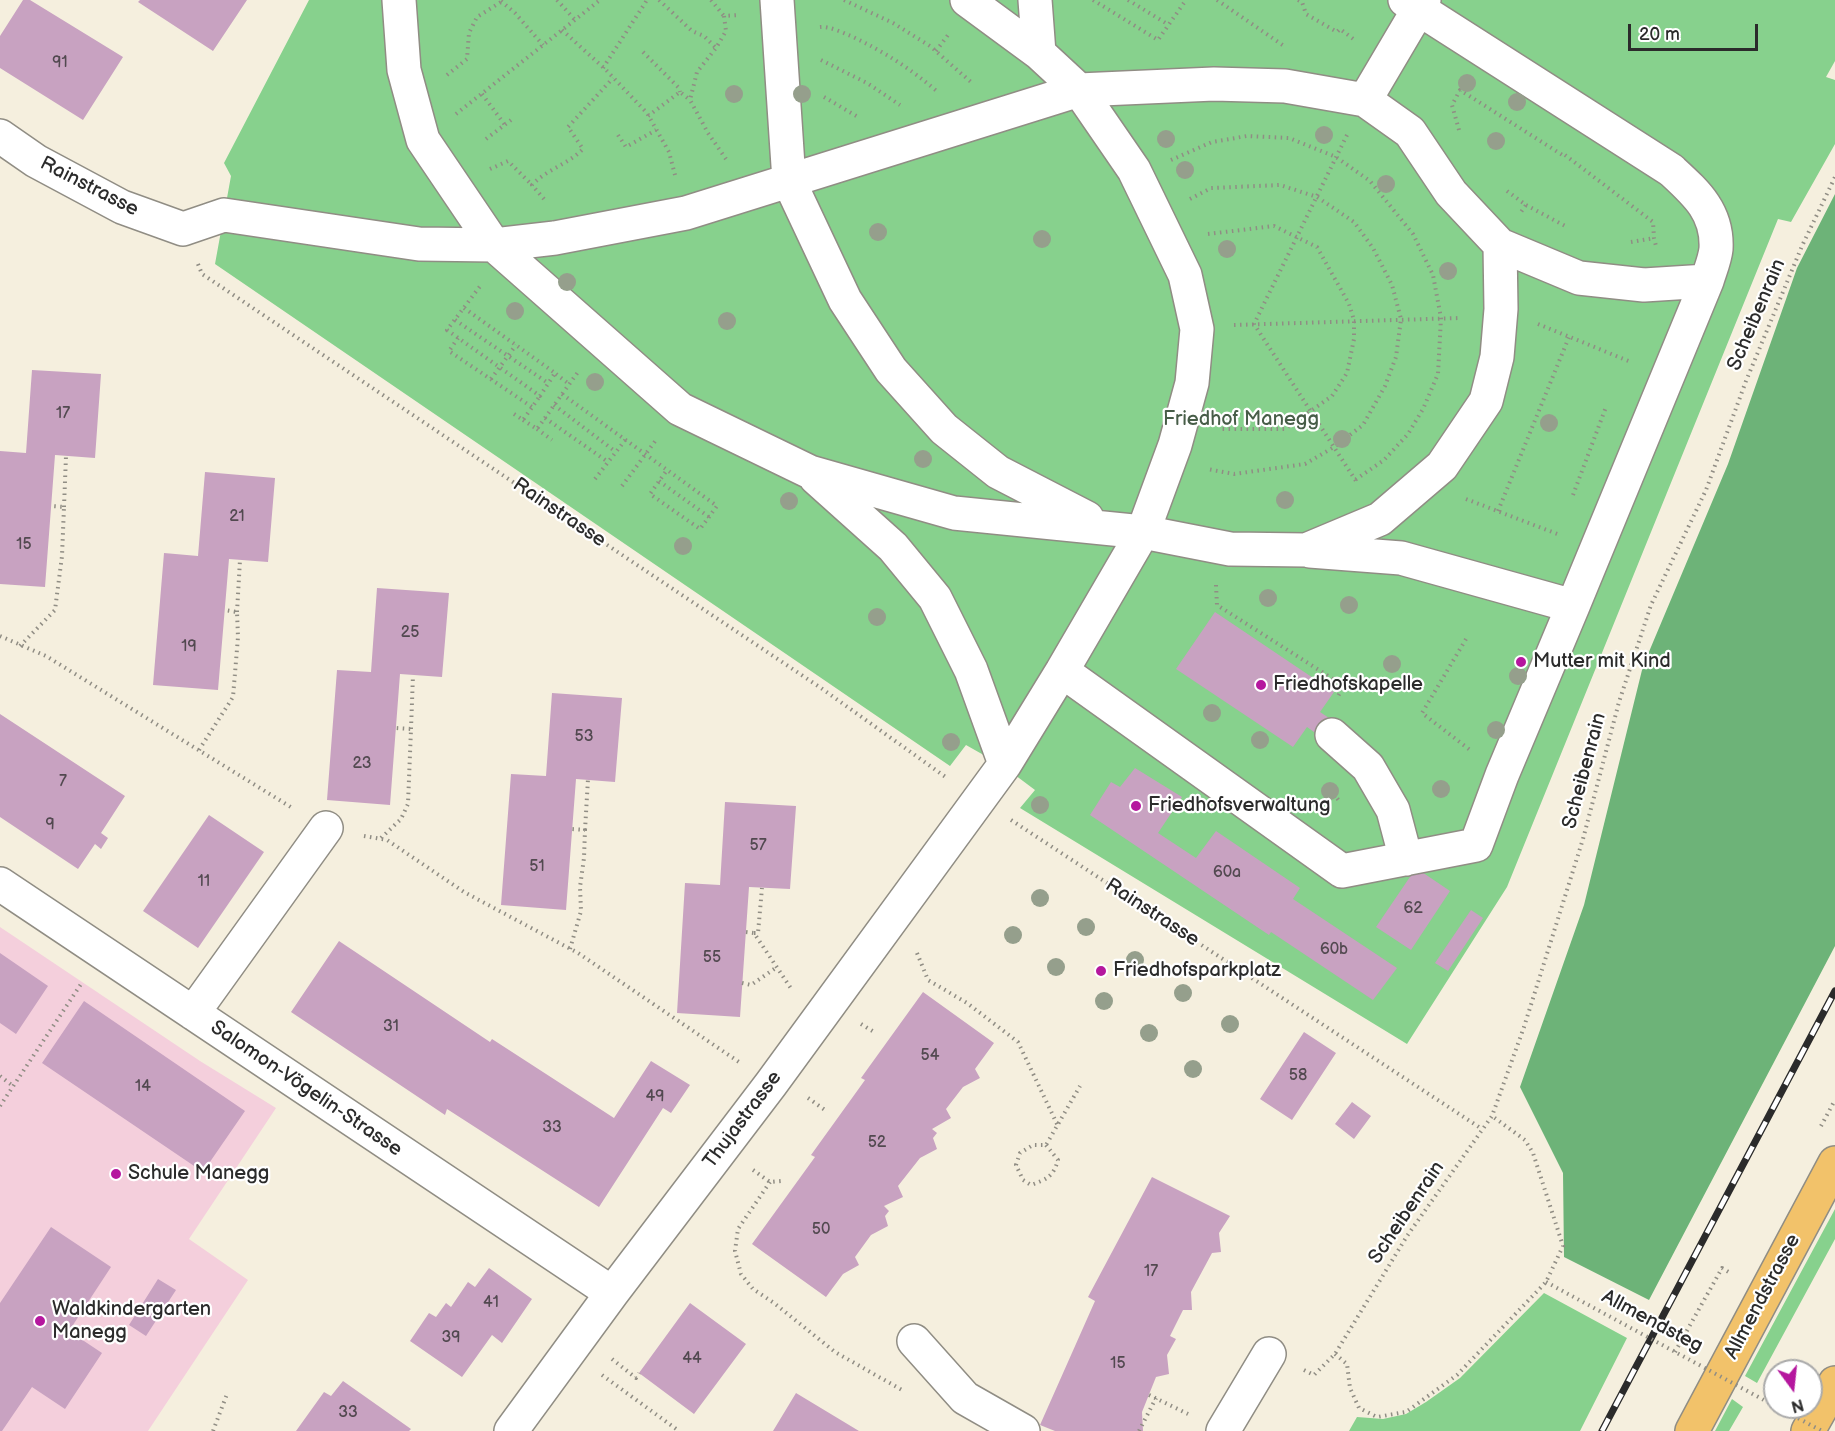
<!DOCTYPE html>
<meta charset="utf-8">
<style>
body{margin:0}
#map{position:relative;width:1835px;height:1431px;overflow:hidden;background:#f5efde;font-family:"Balsamiq Sans",sans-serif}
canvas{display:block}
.north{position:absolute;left:1763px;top:1359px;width:60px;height:60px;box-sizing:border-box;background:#fff;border:2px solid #aaa;border-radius:50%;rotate:165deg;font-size:16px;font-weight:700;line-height:24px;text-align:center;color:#2b2b2b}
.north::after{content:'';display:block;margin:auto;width:21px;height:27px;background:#b5179e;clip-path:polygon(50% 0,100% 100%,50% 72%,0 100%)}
.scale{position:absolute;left:1628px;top:24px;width:130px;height:27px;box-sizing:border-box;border:3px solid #2b2b2b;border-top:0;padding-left:8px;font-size:18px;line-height:21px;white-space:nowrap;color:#2b2b2b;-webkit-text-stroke:4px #fff;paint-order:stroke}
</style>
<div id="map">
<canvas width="1835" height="1431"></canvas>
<div class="north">N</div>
<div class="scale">20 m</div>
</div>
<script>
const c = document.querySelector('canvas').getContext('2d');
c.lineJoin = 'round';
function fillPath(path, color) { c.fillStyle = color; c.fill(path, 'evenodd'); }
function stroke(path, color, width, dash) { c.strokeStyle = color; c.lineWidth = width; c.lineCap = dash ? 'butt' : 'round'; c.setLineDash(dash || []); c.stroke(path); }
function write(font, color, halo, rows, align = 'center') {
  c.font = font + ' "Balsamiq Sans",sans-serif'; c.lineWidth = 4.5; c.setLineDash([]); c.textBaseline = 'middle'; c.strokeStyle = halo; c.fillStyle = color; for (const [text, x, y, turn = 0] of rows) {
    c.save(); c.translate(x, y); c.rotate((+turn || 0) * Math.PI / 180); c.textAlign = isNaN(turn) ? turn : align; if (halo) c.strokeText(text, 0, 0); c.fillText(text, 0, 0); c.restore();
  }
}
const built = new Path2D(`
 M 0,927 L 200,1061 L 276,1108 L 189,1239 L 248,1280 L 148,1431 L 0,1431 Z`);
const green = new Path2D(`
 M 309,0 L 1835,0 L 1835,61 L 1826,77 L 1835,80 L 1835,144 L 1791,222 L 1778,219 L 1507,887 L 1407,1044 L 1020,808 L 1035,790 L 1003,766 L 966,745 L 950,766 L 215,264 L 231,176 L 224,163 Z
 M 1835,1209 L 1835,1239 L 1757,1383 L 1745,1376 Z
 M 1544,1293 L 1627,1338 L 1580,1431 L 1349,1431 L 1357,1417 L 1383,1419 L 1406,1414 L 1426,1402 L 1460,1378 Z
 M 1732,1399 L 1743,1407 L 1729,1431 L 1715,1431 Z`);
const forest = new Path2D(`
 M 1835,194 L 1835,946 L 1649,1300 L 1564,1257 L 1563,1173 L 1520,1087 L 1584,905 L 1643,666 L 1728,464 L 1797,268 Z`);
const building = new Path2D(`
 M 23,0 L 30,0 L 123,57 L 83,120 L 0,68 L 0,36 Z
 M 140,0 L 247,0 L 213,51 L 138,2 Z
 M 32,370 L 101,374 L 95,458 L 55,455 L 45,587 L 0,584 L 0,451 L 26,453 Z
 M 205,472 L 275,478 L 268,562 L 229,559 L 218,690 L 153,685 L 164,553 L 198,556 Z
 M 377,588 L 449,593 L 442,677 L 400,674 L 390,805 L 327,800 L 337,670 L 371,672 Z
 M 1215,612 L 1334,692 L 1320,712 L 1332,720 L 1321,737 L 1307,727 L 1293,747 L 1176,669 Z
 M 552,693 L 622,698 L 615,782 L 576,779 L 566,910 L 501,905 L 511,774 L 546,776 Z
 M 0,714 L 125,796 L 101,833 L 108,838 L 101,849 L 95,844 L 78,869 L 0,817 Z
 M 1135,768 L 1182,797 L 1158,833 L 1196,858 L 1216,831 L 1300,888 L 1293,899 L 1397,968 L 1373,1000 L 1271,932 L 1269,935 L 1090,815 L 1111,782 L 1120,787 Z
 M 725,802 L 796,806 L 790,889 L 749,887 L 740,1017 L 677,1013 L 685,883 L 720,885 Z
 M 209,815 L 264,852 L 198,948 L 143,911 Z
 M 1416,868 L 1450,891 L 1411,950 L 1376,927 Z
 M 1471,910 L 1483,918 L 1448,971 L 1435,963 Z
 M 339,941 L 490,1042 L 492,1039 L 614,1118 L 651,1061 L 690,1085 L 671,1113 L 663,1108 L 599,1207 L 447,1109 L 445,1115 L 291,1012 Z
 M 0,953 L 48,986 L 16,1034 L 0,1023 Z
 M 923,992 L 994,1043 L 975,1069 L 980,1078 L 963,1087 L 946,1109 L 951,1118 L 932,1129 L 937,1133 L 933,1138 L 937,1149 L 920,1158 L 898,1186 L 903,1197 L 884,1206 L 889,1211 L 885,1216 L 888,1226 L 871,1235 L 855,1257 L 859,1265 L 843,1274 L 826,1297 L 752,1244 L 815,1157 L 811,1155 L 865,1080 L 861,1078 Z
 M 84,1001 L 245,1111 L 203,1172 L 42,1063 Z
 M 1304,1032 L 1336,1053 L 1292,1120 L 1260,1099 Z
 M 1352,1102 L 1371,1116 L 1354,1139 L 1335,1124 Z
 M 1152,1177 L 1230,1216 L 1219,1233 L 1221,1252 L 1212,1253 L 1191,1292 L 1192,1310 L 1183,1310 L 1170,1336 L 1176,1339 L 1167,1355 L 1169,1374 L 1156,1377 L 1142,1412 L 1143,1431 L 1055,1431 L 1040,1425 L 1095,1301 L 1088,1297 Z
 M 51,1227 L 111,1267 L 69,1331 L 102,1353 L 65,1409 L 32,1387 L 2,1431 L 0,1431 L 0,1303 Z
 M 489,1268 L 532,1299 L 502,1343 L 492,1335 L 462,1377 L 410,1341 L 429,1313 L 436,1317 L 446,1303 L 451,1307 L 468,1282 L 475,1287 Z
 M 158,1279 L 176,1290 L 146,1336 L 129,1325 Z
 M 690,1303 L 746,1344 L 694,1414 L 639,1373 Z
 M 343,1381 L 411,1429 L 409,1431 L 296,1431 L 324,1392 L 331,1396 Z
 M 796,1393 L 859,1431 L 773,1431 Z`);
const path = new Path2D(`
 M 557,0 L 575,20
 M 659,0 L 692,31 L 704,36 L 716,48
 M 711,0 L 724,16
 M 844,0 L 893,23 L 930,46 L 972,83
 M 1093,0 L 1158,40 L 1186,0
 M 1128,0 L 1169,25
 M 1217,0 L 1284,46
 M 1298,0 L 1302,2 L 1306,14 L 1337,32 L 1340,29 L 1356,41
 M 501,1 L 515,13 L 543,45
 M 820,27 C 829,26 841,32 851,36 C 885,52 911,69 939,93
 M 562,30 L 606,70 L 647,113 L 669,152 L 675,175
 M 936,51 L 948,35
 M 643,52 L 679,88 L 680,92
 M 821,60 L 867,83 L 900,105
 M 603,68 L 647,0
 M 447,75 L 467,59 L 469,33 L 477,17 L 501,2
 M 482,94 L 505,125
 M 824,97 L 858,117
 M 456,114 L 600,0
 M 648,116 L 680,92 L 690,100
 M 1459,130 L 1452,105 L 1460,90 L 1564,156
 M 618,135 L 626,147 L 656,130
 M 1347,135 L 1254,324 L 1356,481
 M 486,139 L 511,120
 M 1565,155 L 1653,222 L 1654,238 L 1656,246
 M 726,159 L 708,133 L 690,100 L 697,72 L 716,48 L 726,31 L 724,16 L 739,15
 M 1171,160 L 1212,142 L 1247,136 L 1289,138 L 1336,157 L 1370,181 L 1413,234 L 1433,275 L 1441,318 L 1438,374 L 1423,409 L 1408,434 L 1384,460 L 1355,480
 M 490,169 L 508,161 L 532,185
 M 1507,191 L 1526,205 L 1521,212
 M 544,199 L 532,185 C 547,169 567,165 583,149 L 568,127 L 613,78
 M 1190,199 L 1211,188 L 1280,185 L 1317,197 L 1354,222 L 1373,248 L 1392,285 L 1401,319 L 1396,357 L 1385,386 L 1363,425 L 1334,447 L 1305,464 L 1234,474 L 1207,469
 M 1526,205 L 1567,227
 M 1208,234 L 1274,226 L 1317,247 L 1349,304 L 1354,320 L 1354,339 L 1347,373 L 1332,396 L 1285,429 L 1219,429
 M 1631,242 L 1654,238
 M 198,264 L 202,274 L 821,688 L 947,778
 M 464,308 L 555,373 L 540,396 L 447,330 L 481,285
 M 455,320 L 548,383
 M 1538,324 L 1631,362
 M 1234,325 L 1460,318
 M 458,338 L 449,351 L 532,407
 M 556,374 L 569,384
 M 491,379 L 516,345
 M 562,394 L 717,506 L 700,529 L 650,494 L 667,470
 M 554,405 L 616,452
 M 514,414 L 523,420 L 540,396
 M 545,418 L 608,462
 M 523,420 L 537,429 L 578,372
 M 537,429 L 552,440
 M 595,479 L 626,439
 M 659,481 L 709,517
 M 622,486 L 656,440
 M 1573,495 L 1606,407
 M 1466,499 L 1560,535
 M 64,507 L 66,456
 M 1498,511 L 1569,337
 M 1216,585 L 1217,605 L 1344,686 L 1337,698
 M 237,612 L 240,560
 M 0,636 L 46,656 L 294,809
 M 1466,639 L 1422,713 L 1470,750
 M 20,646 L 55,610 L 62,556 L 64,507 L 51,506
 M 411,729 L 413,675
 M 199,750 L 233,697 L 238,637 L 237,612 L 225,610
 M 1330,789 L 1340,802
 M 1011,820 L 1482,1129
 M 585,830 L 588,779
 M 364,836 L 387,840 L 464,892 L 578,953 L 739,1062
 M 381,838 L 401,819 L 408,804 L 411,729 L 396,728
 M 746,932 L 754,933 L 792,990
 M 754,933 L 758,933 L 762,888
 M 570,949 L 581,911 L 580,887 L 584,858 L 585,830 L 572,829
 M 917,953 L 928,980 L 967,1003 L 1018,1042 L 1058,1126
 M 742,983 L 751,985 L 777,967
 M 861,1024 L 874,1032
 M 0,1076 L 13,1086
 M 808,1098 L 825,1110
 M 0,1106 L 81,984
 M 1821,1126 L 1835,1100
 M 1046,1145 L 1058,1160 C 1053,1177 1047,1179 1031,1185 L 1023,1180 L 1016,1165 L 1020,1153 L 1033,1145 L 1046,1145 L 1080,1086
 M 753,1170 L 770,1182 L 781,1181
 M 770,1182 L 738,1229 L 735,1251 L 741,1274 L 753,1289 L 774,1303 L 835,1352 L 902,1390
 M 1675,1352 L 1722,1268 L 1732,1274
 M 1335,1354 L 1347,1364 L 1350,1388 L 1359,1408 L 1377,1417 L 1406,1412 L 1457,1375 L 1546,1282 L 1563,1246 L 1533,1153 L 1525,1140 L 1492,1116
 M 612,1359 L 636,1378 L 639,1373
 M 1304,1370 L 1314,1375 L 1335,1354 L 1407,1236 L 1492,1116 L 1524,1027 L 1583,839 L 1619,702 L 1651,605 L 1706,490 L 1746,381 L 1802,246 L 1835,177
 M 602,1375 L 679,1431
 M 1149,1395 L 1188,1414
 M 213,1431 L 227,1394
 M 1139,1431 L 1156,1398`);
const minor = new Path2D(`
 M 777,0 L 789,181 L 845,300 L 891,370 L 944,429 L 998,472 L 1087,518
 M 1035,0 L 1039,53
 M 1405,0 L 1671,170 C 1696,193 1718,212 1716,249 C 1715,259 1710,271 1707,281
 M 1365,100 L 1424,0
 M 0,136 L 36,161 L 122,207 L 183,229 L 224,215 L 419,244 L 494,245 L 555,238 L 686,213 L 1079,90 L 1214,84 L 1285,86 L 1365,100 L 1410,132 L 1451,193 L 1500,245 L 1501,309 L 1497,357 L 1486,401 L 1442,466 L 1380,519 L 1306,550 L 1230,549 L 1143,532 L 954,513 L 810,472 L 680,409 L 494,245 L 423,140 L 404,70 L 399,0
 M 816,478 L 893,547 L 935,598 L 971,670 L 1005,764
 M 1310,551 L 1401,558 L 1573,606
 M 1062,671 L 1342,871 L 1476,845 L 1502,775 L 1573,606 L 1707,281 L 1644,285 L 1579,278 L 1500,245
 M 1332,735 L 1368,767 L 1393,810 L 1406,859
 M 0,884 L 612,1293
 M 193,1013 L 326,828
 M 914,1341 L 965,1398 L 1023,1431
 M 511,1431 L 612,1293 L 771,1084 L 1005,764 L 1062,671 L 1143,532 L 1175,445 L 1192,383 L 1197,329 L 1185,275 L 1134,170 L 1079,90 L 1039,53 L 967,0
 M 1223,1431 L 1269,1354`);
const major = new Path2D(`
 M 1692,1431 L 1835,1163`);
const highway = new Path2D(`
 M 1808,1431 L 1835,1383`);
const rail = new Path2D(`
 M 1602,1431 L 1835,991`);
const pathBridge = new Path2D(`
 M 1546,1282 L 1775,1406
 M 1777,1407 L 1822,1431`);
const trees = [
 [1467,83],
 [734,94],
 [802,94],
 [1517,102],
 [1324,135],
 [1166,139],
 [1496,141],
 [1185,170],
 [1386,184],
 [878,232],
 [1042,239],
 [1227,249],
 [1448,271],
 [567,282],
 [515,311],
 [727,321],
 [595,382],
 [1549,423],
 [1342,439],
 [923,459],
 [1285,500],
 [789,501],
 [683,546],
 [1268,598],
 [1349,605],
 [877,617],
 [1392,664],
 [1518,676],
 [1212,713],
 [1496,730],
 [1260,740],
 [951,742],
 [1441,789],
 [1330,791],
 [1040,805],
 [1040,898],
 [1086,927],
 [1013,935],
 [1135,960],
 [1056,967],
 [1183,993],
 [1104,1001],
 [1230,1024],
 [1149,1033],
 [1193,1069]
];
const markers = [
 [1521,662,6,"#b5179e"],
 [1261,685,6,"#b5179e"],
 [1136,806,6,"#b5179e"],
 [1101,971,6,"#b5179e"],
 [116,1174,6,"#b5179e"],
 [40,1321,6,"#b5179e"]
];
const numberNames = [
 ["91",60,63],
 ["17",63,414],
 ["21",237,517],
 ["15",24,545],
 ["25",410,633],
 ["19",189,647],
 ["53",584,737],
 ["23",362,764],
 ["7",63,782],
 ["9",50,825],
 ["57",758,846],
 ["51",537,867],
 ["60a",1227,873],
 ["11",204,882],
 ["62",1413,909],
 ["60b",1334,950],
 ["55",712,958],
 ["31",391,1027],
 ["54",930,1056],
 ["58",1298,1076],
 ["14",143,1087],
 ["49",655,1097],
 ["33",552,1128],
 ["52",877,1143],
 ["50",821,1230],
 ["17",1151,1272],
 ["41",491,1303],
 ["39",451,1338],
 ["44",692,1359],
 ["15",1118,1364],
 ["33",348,1413]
];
const streetNames = [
 ["Rainstrasse",89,187,27],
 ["Scheibenrain",1757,315,-67],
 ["Rainstrasse",559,513,34],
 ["Scheibenrain",1585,771,-75],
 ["Rainstrasse",1152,913,33],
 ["Salomon-Vögelin-Strasse",306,1089,34],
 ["Thujastrasse",743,1120,-53],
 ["Scheibenrain",1407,1213,-56],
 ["Allmendstrasse",1763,1297,-62],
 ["Allmendsteg",1652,1322,28]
];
const parkNames = [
 ["Friedhof Manegg",1241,420]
];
const poiNames = [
 ["Mutter mit Kind",1533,662],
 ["Friedhofskapelle",1273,685],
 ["Friedhofsverwaltung",1148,806],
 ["Friedhofsparkplatz",1113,971],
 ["Schule Manegg",128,1174],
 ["Waldkindergarten",52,1310],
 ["Manegg",52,1333]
];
fillPath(built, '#f4cfdc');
fillPath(green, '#87d18d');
fillPath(forest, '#6db378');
fillPath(building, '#c8a2c1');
stroke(minor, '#908d84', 36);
stroke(major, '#908d84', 36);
stroke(highway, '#908d84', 36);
stroke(path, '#908d84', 4, [1.5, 4.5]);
stroke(minor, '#fff', 33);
stroke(major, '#f2c26a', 33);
stroke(highway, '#f2c26a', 33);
stroke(rail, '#2b2b2b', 7);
stroke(rail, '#fff', 4.5, [14]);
stroke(pathBridge, '#908d84', 4, [1.5, 4.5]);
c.fillStyle = '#959f8c';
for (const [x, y] of trees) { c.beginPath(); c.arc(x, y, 9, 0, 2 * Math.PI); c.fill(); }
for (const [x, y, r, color] of markers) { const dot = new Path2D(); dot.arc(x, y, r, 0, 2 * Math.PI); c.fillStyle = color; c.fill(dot); stroke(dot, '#fff', 2); }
write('16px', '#524950', null, numberNames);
write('20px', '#2b2b2b', '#fff', streetNames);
write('20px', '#475d48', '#fff', parkNames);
write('20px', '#2b2b2b', '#fff', poiNames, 'left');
</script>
